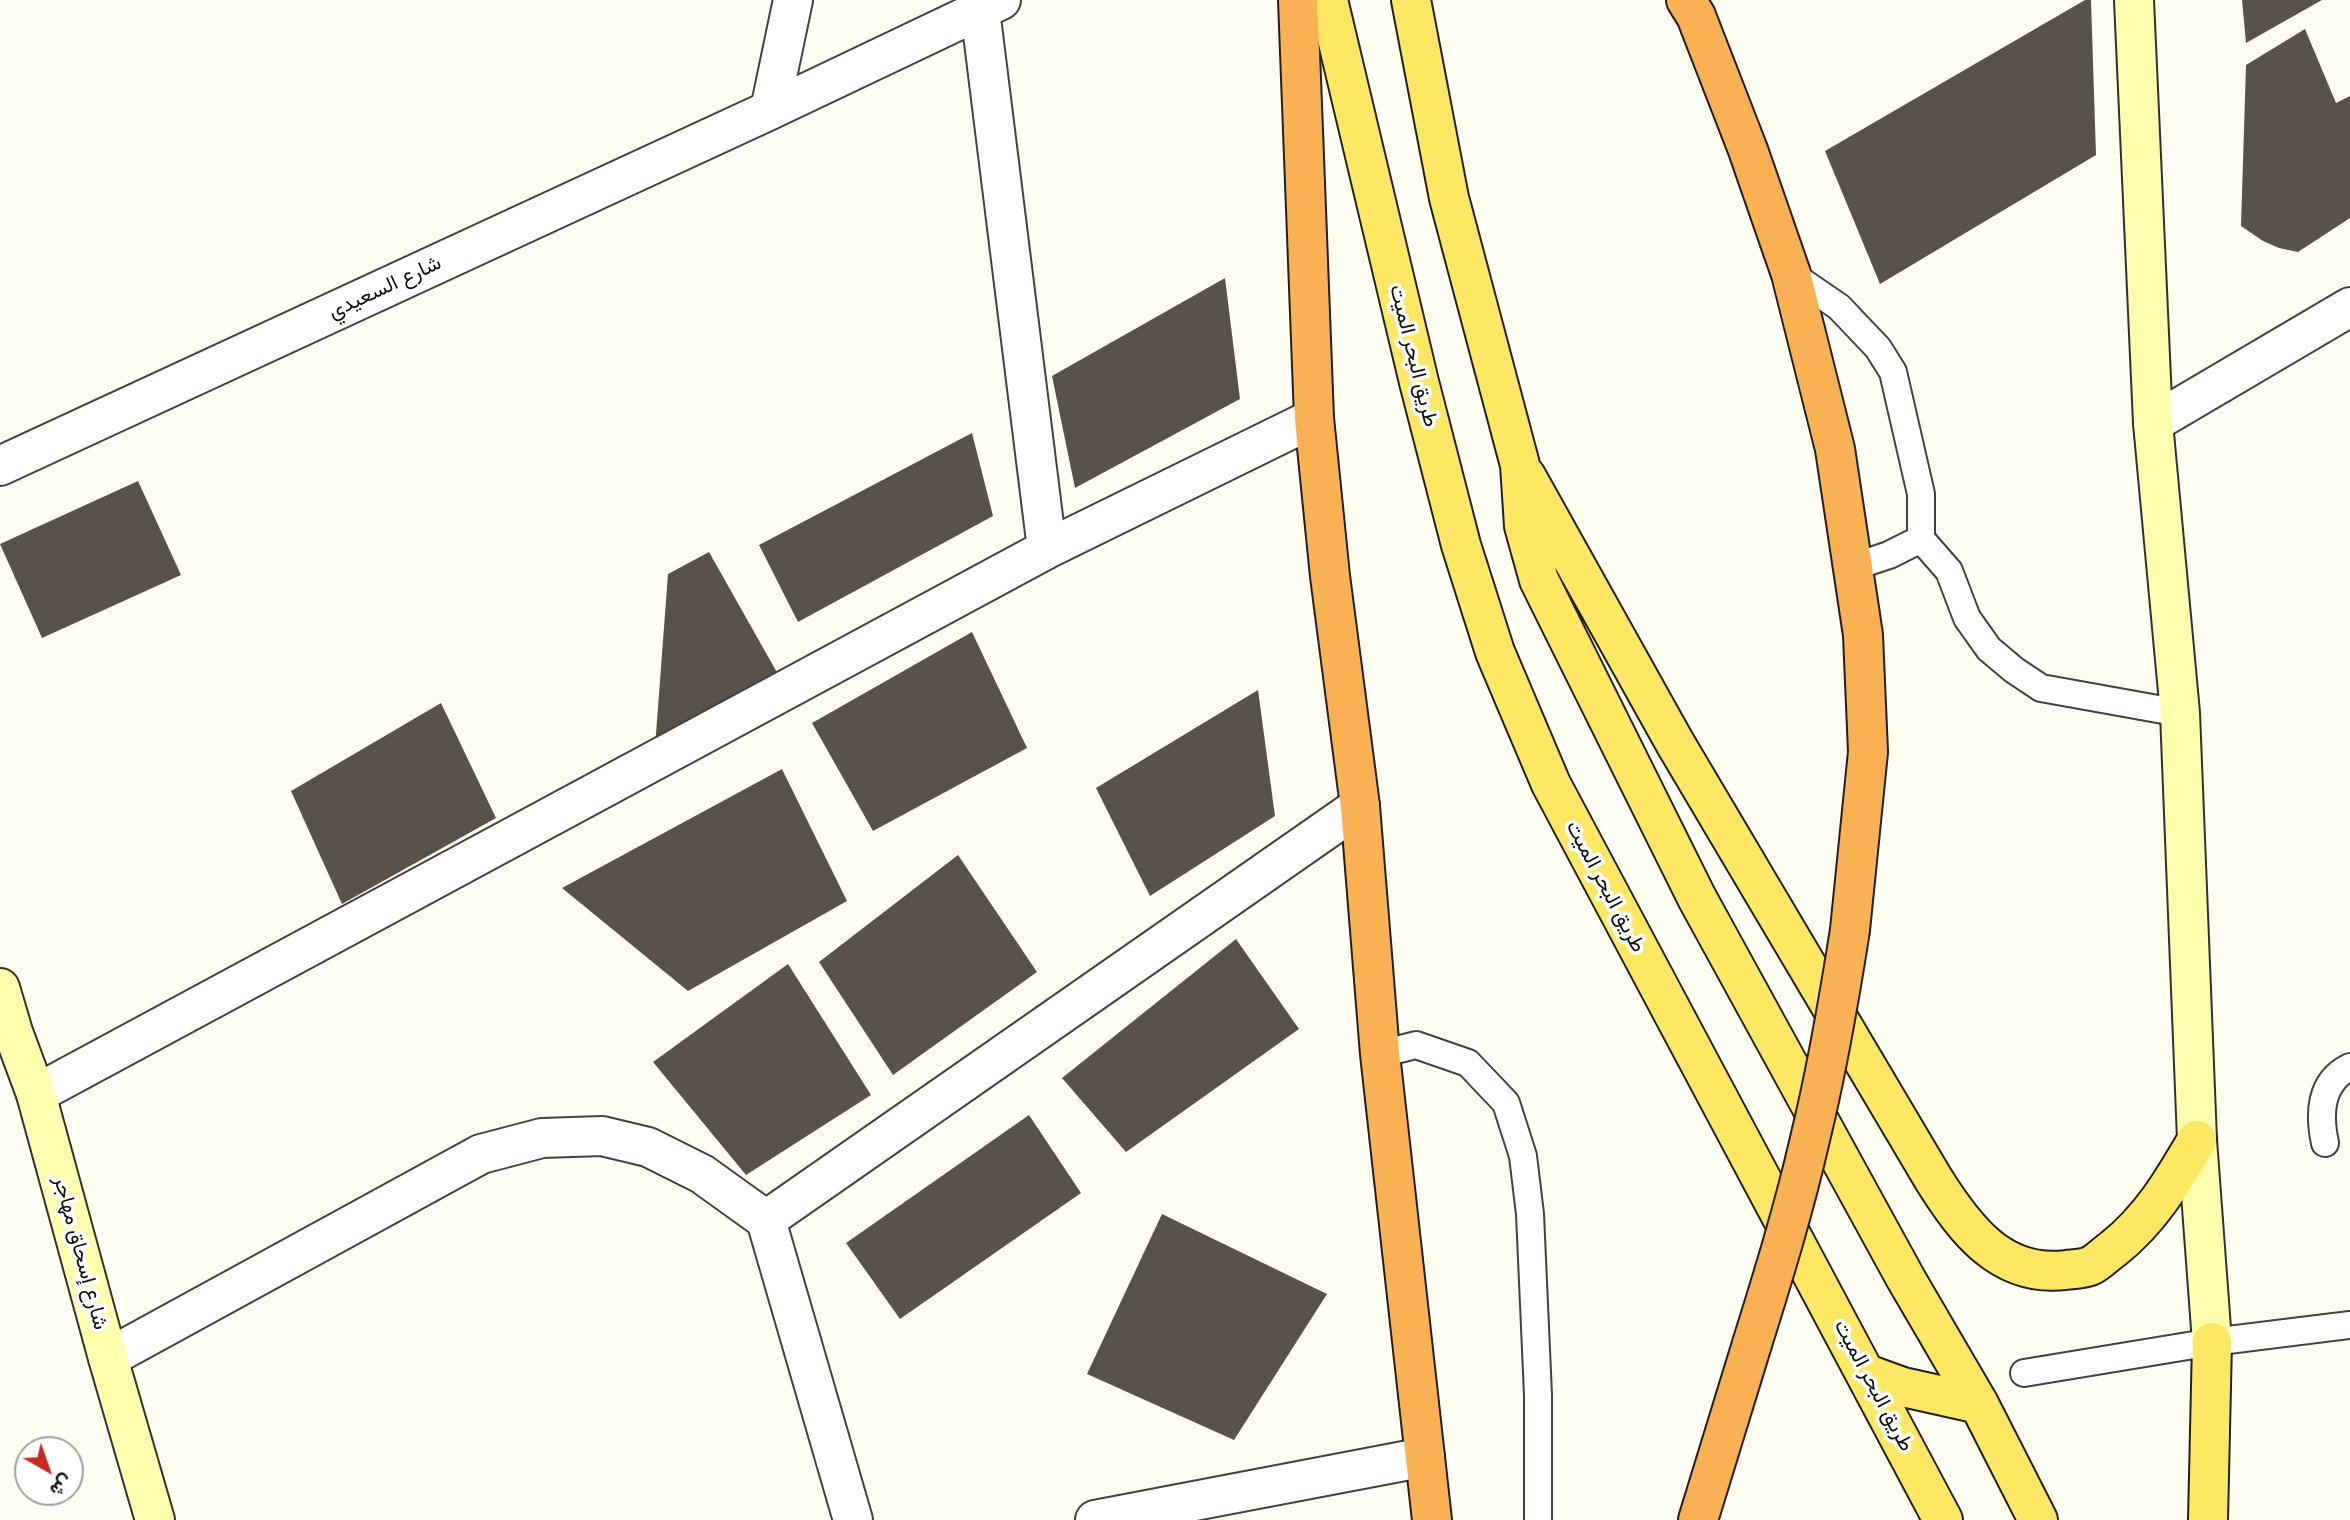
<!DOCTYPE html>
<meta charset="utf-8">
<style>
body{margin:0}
#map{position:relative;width:2350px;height:1520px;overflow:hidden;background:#fffef2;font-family:"Times New Roman",Vazirmatn,serif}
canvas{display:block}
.north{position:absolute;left:14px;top:1436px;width:70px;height:70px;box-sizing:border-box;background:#fff;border:2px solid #9f9f9f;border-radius:50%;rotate:140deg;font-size:19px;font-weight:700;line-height:28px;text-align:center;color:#0f0f0f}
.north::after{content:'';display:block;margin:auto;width:24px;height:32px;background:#c62920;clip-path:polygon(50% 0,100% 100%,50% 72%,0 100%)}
</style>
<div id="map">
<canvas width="2350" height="1520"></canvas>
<div class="north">ش</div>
</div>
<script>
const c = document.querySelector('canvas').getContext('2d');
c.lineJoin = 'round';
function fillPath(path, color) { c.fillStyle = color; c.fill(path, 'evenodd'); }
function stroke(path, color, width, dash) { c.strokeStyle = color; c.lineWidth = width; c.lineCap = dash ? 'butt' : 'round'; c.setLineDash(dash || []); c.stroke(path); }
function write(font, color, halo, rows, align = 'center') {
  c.font = font + ' "Times New Roman",Vazirmatn,serif'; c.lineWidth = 7; c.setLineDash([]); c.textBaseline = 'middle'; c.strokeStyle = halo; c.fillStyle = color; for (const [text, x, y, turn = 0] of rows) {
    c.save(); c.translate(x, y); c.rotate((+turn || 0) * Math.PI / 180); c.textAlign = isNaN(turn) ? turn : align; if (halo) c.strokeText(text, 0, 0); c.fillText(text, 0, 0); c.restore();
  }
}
const building = new Path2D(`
 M 2085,0 L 2091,0 L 2096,155 L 1880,284 L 1825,151 Z
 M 2242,0 L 2322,0 L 2246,43 Z
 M 2305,29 L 2336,103 L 2350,96 L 2350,218 L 2298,252 L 2279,248 L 2263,241 L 2241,226 L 2246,65 Z
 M 1225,278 L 1240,399 L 1075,488 L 1052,376 Z
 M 972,433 L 993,516 L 798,622 L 759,545 Z
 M 138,481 L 181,575 L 42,638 L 0,544 Z
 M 709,552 L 779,676 L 655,747 L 668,574 Z
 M 972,632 L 1027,748 L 873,831 L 812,723 Z
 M 1258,690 L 1275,816 L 1150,896 L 1096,788 Z
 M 441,703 L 496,818 L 342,904 L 291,791 Z
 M 782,769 L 847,901 L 688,991 L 562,888 Z
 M 958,855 L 1037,972 L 893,1075 L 819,962 Z
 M 1236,939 L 1299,1029 L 1126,1152 L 1062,1078 Z
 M 788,964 L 871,1095 L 746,1175 L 653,1062 Z
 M 1029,1115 L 1081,1193 L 900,1319 L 846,1243 Z
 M 1162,1214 L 1327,1294 L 1234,1440 L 1087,1374 Z`);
const lane = new Path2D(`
 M 1791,274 L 1839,307 L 1878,348 L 1893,372 L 1921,494 L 1921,539 L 1889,555 L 1853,567
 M 1921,539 L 1949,571 L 1967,618 L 1989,649 L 2014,670 L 2041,688 L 2180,713
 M 1380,1054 L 1416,1045 L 1468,1063 L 1506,1103 L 1523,1156 L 1530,1214 L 1538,1395 L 1538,1520
 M 2325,1143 C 2319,1115 2319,1082 2350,1067
 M 2024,1373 L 2212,1342 L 2350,1325`);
const street = new Path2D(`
 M 980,10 L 1047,549
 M 770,110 L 793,0
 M 2153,423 L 2350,307
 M 0,466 L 770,110 L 1001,0
 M 36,1094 L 1047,549 L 1314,418
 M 766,1220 L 1360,806
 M 108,1358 L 481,1154 L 542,1138 L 602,1136 L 648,1147 L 702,1174 L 766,1220 L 853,1520
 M 1095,1520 L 1425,1457`);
const secondary = new Path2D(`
 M 2134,0 L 2153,423 L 2180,713 L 2197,1140 L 2212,1342
 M 0,988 L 13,1032 L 36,1094 L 108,1358 L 155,1520`);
const primary = new Path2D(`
 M 1328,0 L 1419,382 L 1461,545 L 1495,652 L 1551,784 L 1943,1520
 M 1411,0 L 1449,198 L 1520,465 L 1524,526 L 1539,580 L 1697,898 L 1906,1279 L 1979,1404 L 2038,1520
 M 1526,476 L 1675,743 L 1934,1180 C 1965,1229 2001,1278 2066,1270 C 2074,1269 2085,1269 2092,1265 C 2099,1261 2106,1254 2113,1249 C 2151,1219 2173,1181 2197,1140
 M 1867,1374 L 1903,1387 L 1979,1404
 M 2208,1520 L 2212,1342`);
const highway = new Path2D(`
 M 1298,0 L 1314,418 L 1330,576 L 1360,806 L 1380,1054 L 1432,1520
 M 1686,0 L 1696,16 L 1748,150 L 1791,274 L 1835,449 L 1863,635 L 1868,752 L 1850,930
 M 1698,1520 L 1752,1344`);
const highwayBridge = new Path2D(`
 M 1752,1344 C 1773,1277 1794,1209 1810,1139 C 1827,1070 1839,1000 1850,930`);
const streetNames = [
 ["شارع السعيدي",385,288,-25],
 ["طريق البحر الميت",1413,356,76],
 ["طريق البحر الميت",1605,887,62],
 ["شارع إسحاق مهاجر",80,1253,75],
 ["طريق البحر الميت",1873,1386,62]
];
fillPath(building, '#59524b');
stroke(lane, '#424242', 30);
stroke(street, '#424242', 42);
stroke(secondary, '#313131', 42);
stroke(primary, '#202020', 42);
stroke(highway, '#202020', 42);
stroke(lane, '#fff', 26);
stroke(street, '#fff', 38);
stroke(secondary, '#fffead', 38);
stroke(primary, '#fee863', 38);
stroke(highway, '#fab154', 38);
stroke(highwayBridge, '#202020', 42, []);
stroke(highwayBridge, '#fab154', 38);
write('21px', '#0f0f0f', '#fff', streetNames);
</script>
